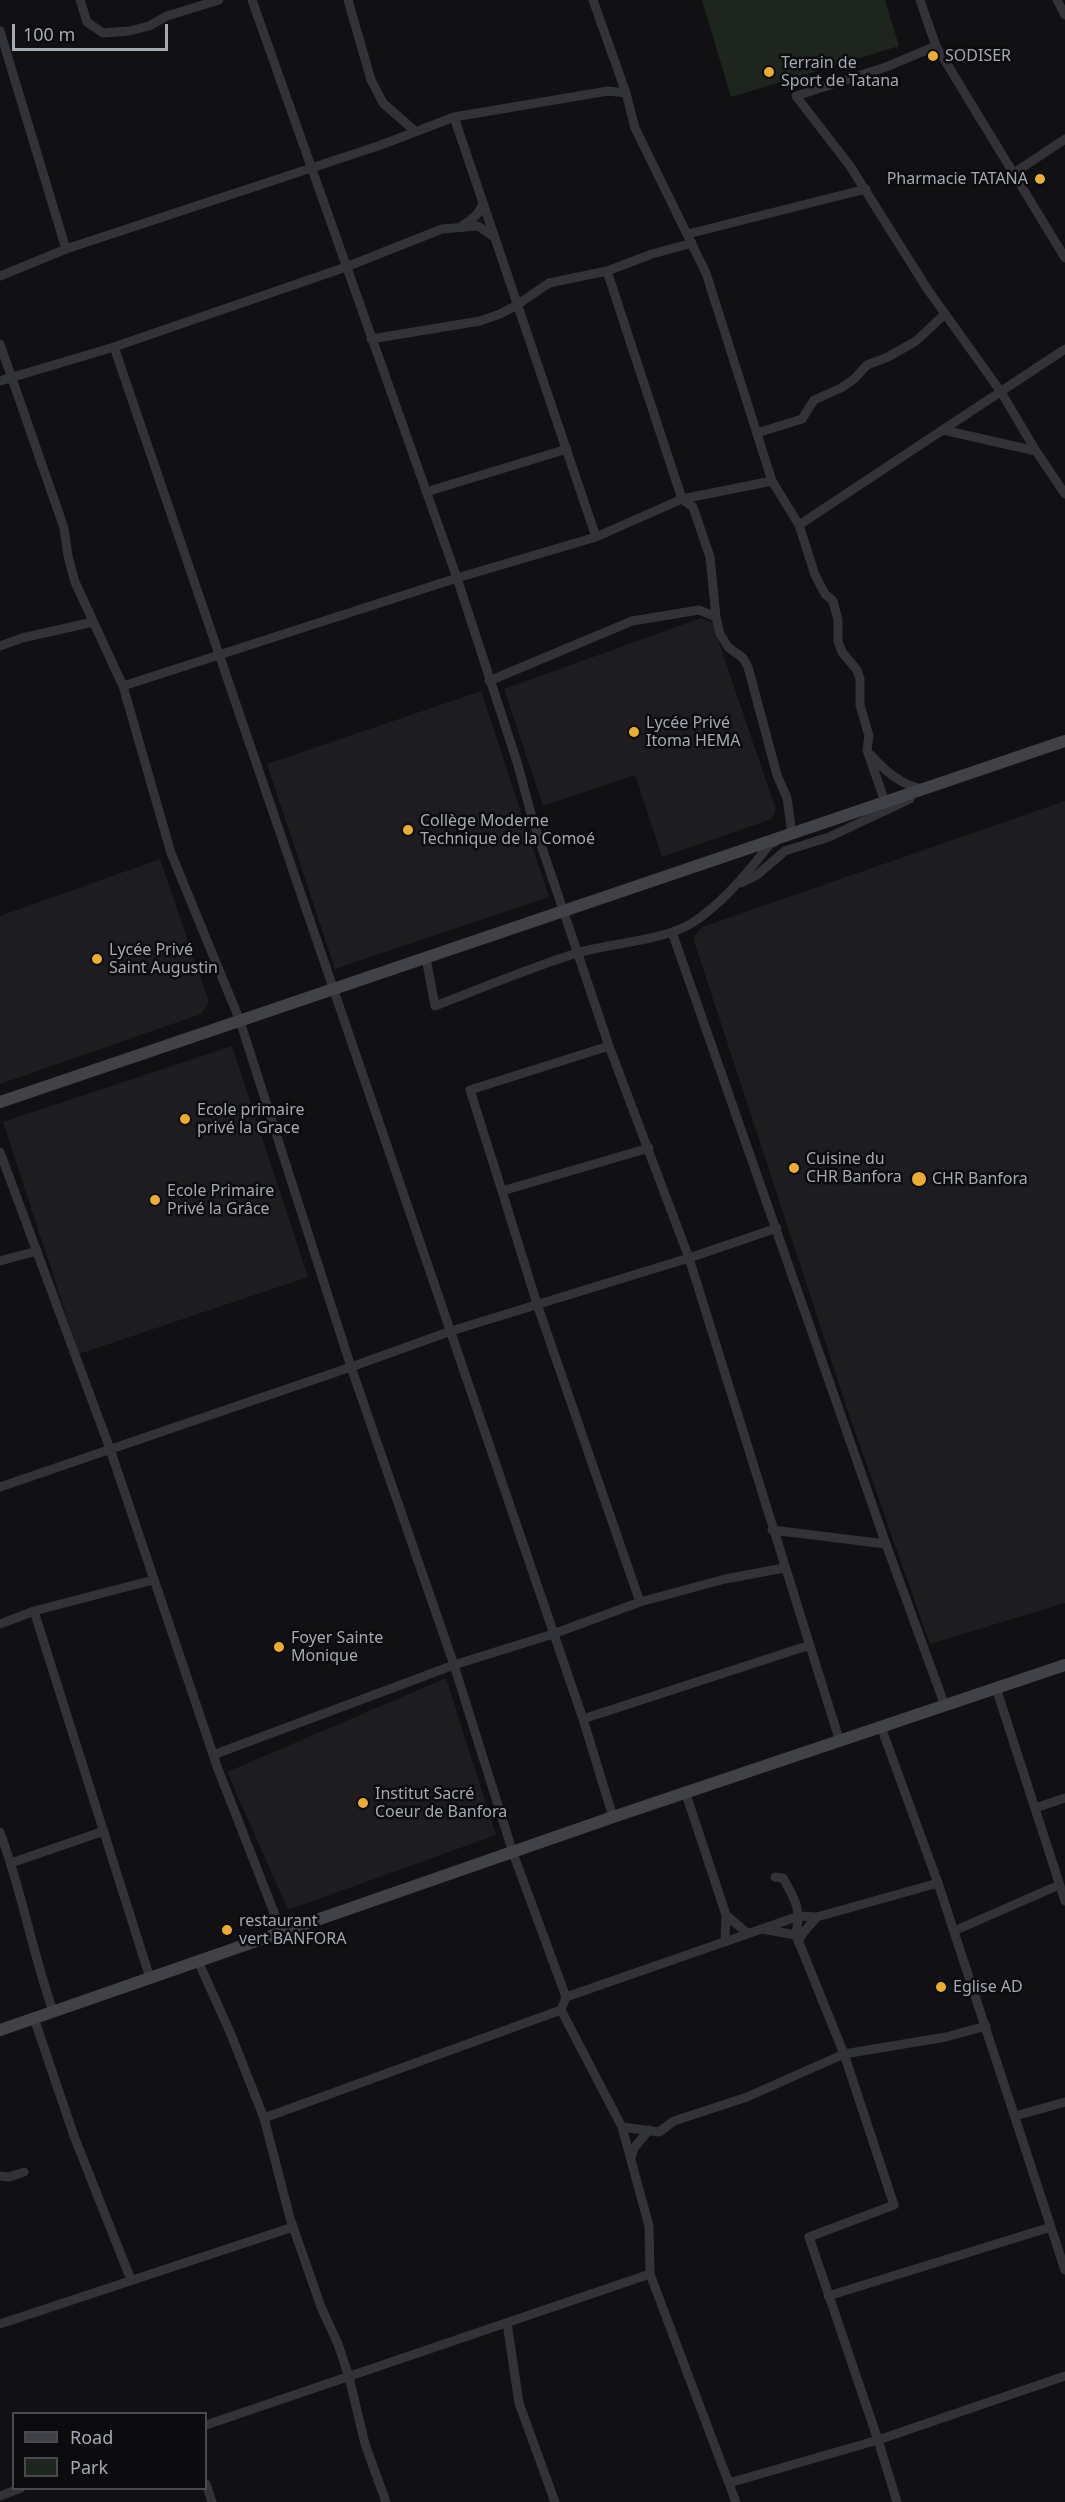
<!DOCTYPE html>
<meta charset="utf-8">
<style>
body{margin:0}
#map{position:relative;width:1065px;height:2502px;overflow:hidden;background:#111113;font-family:"Noto Sans",sans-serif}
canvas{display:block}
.legend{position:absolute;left:12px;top:2412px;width:195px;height:78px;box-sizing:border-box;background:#0c0c0e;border:2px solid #484a50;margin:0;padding:8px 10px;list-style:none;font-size:18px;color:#a3a8b3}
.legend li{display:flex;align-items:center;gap:12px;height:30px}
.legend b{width:30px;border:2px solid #484a50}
.scale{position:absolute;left:12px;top:24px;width:156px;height:27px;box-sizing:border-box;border:3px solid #a3a8b3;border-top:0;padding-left:8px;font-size:18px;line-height:21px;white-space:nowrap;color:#a3a8b3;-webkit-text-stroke:4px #0c0c0e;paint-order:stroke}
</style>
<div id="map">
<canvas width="1065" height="2502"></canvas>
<ul class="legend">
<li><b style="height:8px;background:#404248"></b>Road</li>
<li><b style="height:16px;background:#1e251f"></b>Park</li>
</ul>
<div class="scale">100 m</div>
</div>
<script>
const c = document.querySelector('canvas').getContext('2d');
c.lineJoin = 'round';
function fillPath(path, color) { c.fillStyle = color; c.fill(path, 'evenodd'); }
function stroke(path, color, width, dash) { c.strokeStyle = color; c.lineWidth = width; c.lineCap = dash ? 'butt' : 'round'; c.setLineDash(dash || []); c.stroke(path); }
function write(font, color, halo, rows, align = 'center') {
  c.font = font + ' "Noto Sans",sans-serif'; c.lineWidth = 5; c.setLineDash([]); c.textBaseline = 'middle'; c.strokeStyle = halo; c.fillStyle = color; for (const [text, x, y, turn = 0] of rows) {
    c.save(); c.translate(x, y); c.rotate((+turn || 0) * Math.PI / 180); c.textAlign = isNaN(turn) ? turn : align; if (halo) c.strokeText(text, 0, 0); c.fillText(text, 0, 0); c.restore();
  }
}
const built = new Path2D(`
 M 701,618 L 712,622 L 776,810 L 772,819 L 662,857 L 635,775 L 543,806 L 504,689 Z
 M 481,691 L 549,897 L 335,969 L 267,764 Z
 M 1065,801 L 1065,1603 L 930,1644 L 851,1420 L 693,938 L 702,927 Z
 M 160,859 L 209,1002 L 201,1014 L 0,1084 L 0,916 Z
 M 232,1046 L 308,1277 L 79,1354 L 3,1122 Z
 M 446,1678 L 496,1835 L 288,1910 L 227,1772 Z`);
const green = new Path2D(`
 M 702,0 L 885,0 L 899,46 L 731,97 Z`);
const street = new Path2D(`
 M 80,0 L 87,22 L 103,33 L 129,31 L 149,26 L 167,16 L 219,0
 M 252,0 L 457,578 L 517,762 L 533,821 L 609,1046 L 689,1258 L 840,1742
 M 348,0 L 371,80 L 383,103 L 416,132
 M 593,0 L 626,93 L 635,128 L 706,273 L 772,481 L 799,525 L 815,575 L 825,594 L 833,601 L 838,620 L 838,641 L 842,652 L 857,670 L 860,679 L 860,705 L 869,736 L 867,750 L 885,802
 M 920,0 L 936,46
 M 1057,0 L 1065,15
 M 0,31 L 66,249
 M 454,117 L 596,537
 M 1014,173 L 1065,139
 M 463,225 C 472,220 480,214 483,203
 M 688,234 L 866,189
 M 1065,258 L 936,46 L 886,67 L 796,96 L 850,166 L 928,290 L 1001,392 L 1036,451 L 1065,494
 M 607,271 L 682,499 L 693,507 L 710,557 L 716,617 L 720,634 L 728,647 L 743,658 L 748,667 L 777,775 L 787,798 L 792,834 L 787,836
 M 0,276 L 66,249 L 381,145 L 454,117 L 608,91 L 626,93
 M 371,339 L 480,321 L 500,314 L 517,305 L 549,283 L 607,271 L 652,254 L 692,243
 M 0,344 L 64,528 L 68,556 L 75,582 L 123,686 L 171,853 L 240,1021 L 351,1367 L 454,1665 L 513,1853 L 566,1997 L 561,2010 L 622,2127 L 649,2226 L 650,2274 L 736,2502
 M 114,347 L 583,1719 L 613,1817
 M 0,381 L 114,347 L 346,267 L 442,229 L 478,226 L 494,237
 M 943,430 L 1036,451
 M 757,433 L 802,419 L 814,400 L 841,388 L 854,379 L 867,365 L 888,357 L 916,341 L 945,314
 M 426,492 L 567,449
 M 799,525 L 1065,349
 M 0,646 L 22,638 L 93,622
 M 489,681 L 632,621 L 699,610 L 716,617
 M 123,686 L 457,578 L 596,537 L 682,499 L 772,481
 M 871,755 C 886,772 900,784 922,789
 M 741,883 L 757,875 L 785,851 L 829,837 L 910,799
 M 672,932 L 886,1544 L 945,1706
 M 426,958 L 435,1006 C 482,988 529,968 577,953 C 611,943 663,941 692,923 C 722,904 748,873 769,845 L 775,842
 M 609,1046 L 470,1090 L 502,1191 L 649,1148
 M 0,1152 L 110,1449 L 218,1769 L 282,1933
 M 502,1191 L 537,1304 L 640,1602
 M 0,1261 L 37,1251
 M 0,1487 L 351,1367 L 451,1331 L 689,1258 L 777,1228
 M 772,1530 L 886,1544
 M 34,1611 L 150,1978
 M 0,1624 L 34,1611 L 153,1580
 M 996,1688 L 1065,1901
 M 583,1719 L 810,1645
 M 881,1727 L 938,1883 L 1065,2270
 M 213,1755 L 454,1665 L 553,1634 L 640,1602 L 725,1579 L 784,1568
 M 686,1794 L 726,1915 L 747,1933
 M 1035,1808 L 1065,1798
 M 0,1832 C 22,1891 32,1952 53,2011
 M 11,1863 L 104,1831
 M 775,1877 L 783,1878 C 796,1901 801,1908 796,1935 L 844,2054 L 894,2205 L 809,2237 L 878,2440 L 897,2502
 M 762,1929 L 796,1935
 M 954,1931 L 1059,1885
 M 725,1942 L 726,1915
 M 798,1942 L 803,1933 L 817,1917
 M 198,1961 L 230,2032 L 264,2118 L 290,2218 L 321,2307 L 338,2344 L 349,2377 L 365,2444 L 386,2502
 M 566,1997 L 799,1916 L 817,1917 L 938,1883
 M 34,2018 L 74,2136 L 131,2280
 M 1015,2116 L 1065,2102
 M 264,2118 L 561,2010
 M 622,2127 L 659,2132 L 674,2121 L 747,2097 L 844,2054 L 946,2037 L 986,2026
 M 631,2158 L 634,2148 L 649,2130
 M 0,2176 L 9,2177 L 24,2172
 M 828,2296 L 1051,2227
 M 507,2323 L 519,2403 L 555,2502
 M 0,2324 L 293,2227
 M 206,2425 L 650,2274
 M 729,2483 L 878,2440 L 1065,2376
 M 206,2484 L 212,2502
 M 0,2496 L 21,2488`);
const secondary = new Path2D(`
 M 0,1102 L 1065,741
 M 0,2030 L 613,1817 L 1065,1665`);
const markers = [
 [933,56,6,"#ecac30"],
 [769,72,6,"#ecac30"],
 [1040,179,6,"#ecac30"],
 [634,732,6,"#ecac30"],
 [408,830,6,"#ecac30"],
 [97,959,6,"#ecac30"],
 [185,1119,6,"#ecac30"],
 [794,1168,6,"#ecac30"],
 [919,1179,8,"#ecac30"],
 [155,1200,6,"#ecac30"],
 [279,1647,6,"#ecac30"],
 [363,1803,6,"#ecac30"],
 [227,1930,6,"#ecac30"],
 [941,1987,6,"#ecac30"]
];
const poiNames = [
 ["SODISER",945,56],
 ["Terrain de",781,63],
 ["Sport de Tatana",781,81],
 ["Pharmacie TATANA",1028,179,"right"],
 ["Lycée Privé",646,723],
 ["Itoma HEMA",646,741],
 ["Collège Moderne",420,821],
 ["Technique de la Comoé",420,839],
 ["Lycée Privé",109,950],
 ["Saint Augustin",109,968],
 ["Ecole primaire",197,1110],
 ["privé la Grace",197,1128],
 ["Cuisine du",806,1159],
 ["CHR Banfora",806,1177],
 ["CHR Banfora",932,1179],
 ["Ecole Primaire",167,1191],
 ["Privé la Grâce",167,1209],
 ["Foyer Sainte",291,1638],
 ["Monique",291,1656],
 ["Institut Sacré",375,1794],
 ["Coeur de Banfora",375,1812],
 ["restaurant",239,1921],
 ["vert BANFORA",239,1939],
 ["Eglise AD",953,1987]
];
fillPath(built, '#1d1d20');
fillPath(green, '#1e251f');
stroke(street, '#323338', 9);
stroke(secondary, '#404248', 12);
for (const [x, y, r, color] of markers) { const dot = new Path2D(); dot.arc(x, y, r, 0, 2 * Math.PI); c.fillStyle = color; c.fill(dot); stroke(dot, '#0c0c0e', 2); }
write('16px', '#a3a8b3', '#0c0c0e', poiNames, 'left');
</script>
